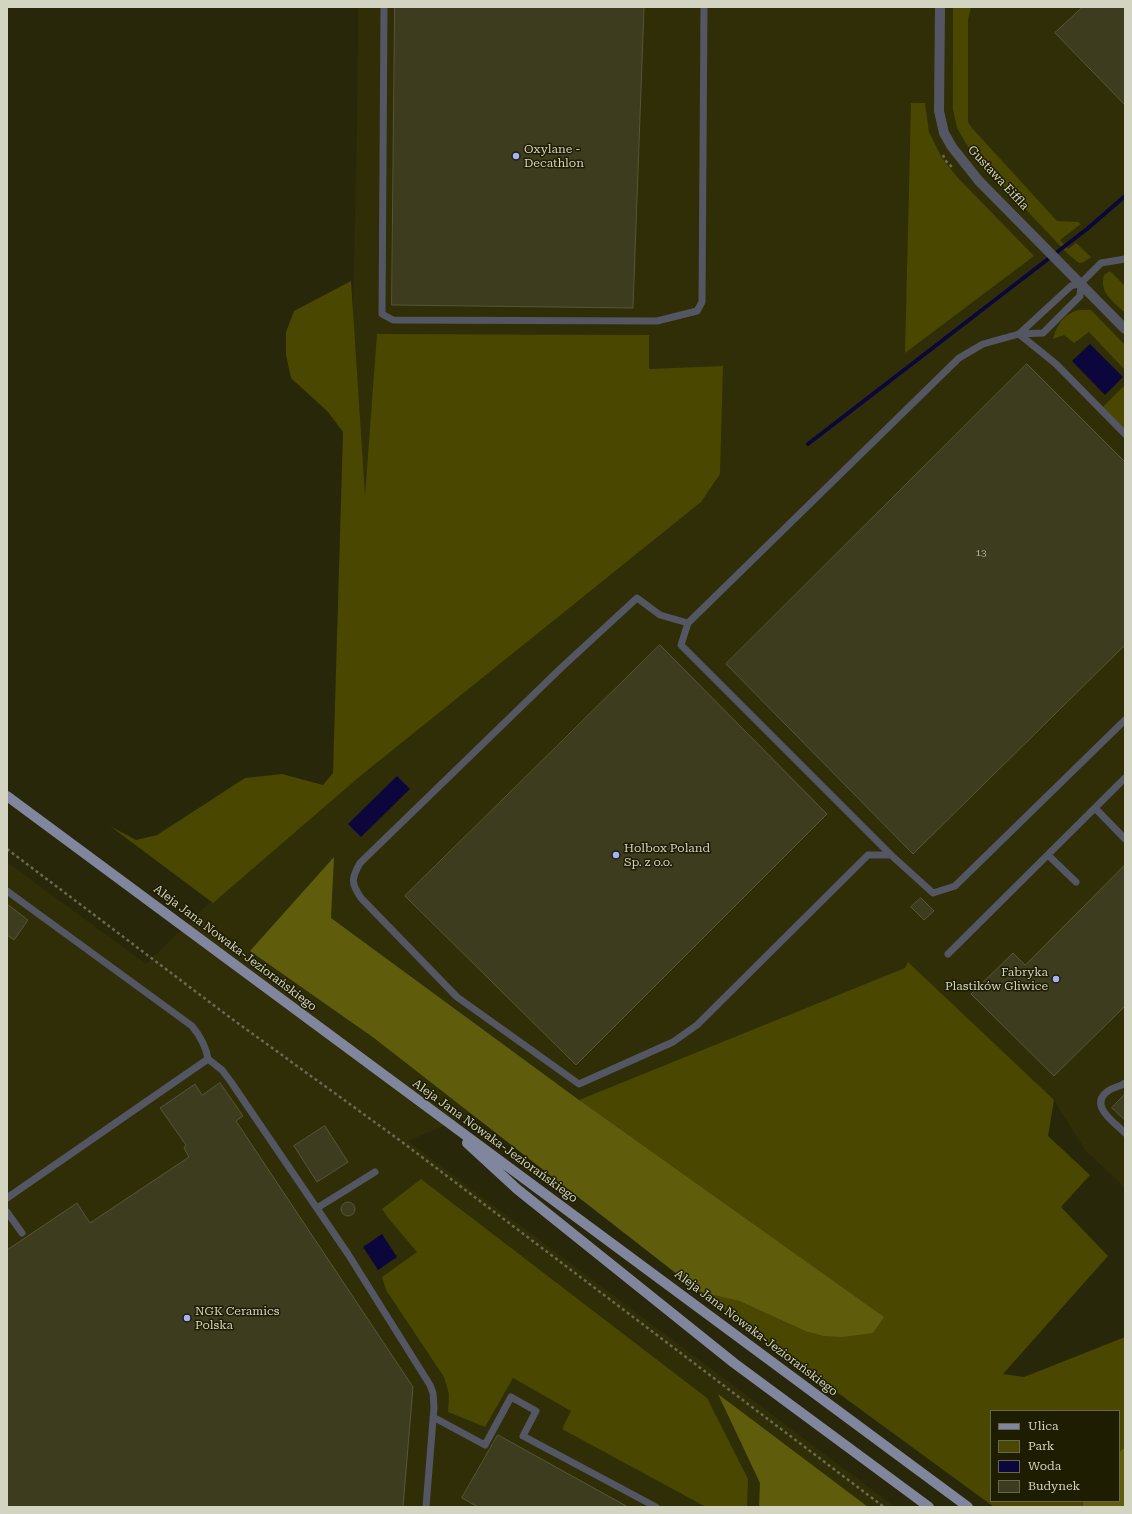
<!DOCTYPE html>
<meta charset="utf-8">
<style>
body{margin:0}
#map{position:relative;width:1132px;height:1514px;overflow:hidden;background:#28270a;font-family:"Roboto Serif",serif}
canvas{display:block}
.frame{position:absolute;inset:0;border:8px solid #d4d4c3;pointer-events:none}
.legend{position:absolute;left:990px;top:1410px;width:130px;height:92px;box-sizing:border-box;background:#1e1d02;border:1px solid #67664f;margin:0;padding:5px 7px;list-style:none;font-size:12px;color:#d4d4c3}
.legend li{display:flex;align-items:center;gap:8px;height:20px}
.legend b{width:20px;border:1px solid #67664f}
</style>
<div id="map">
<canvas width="1132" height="1514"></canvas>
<div class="frame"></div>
<ul class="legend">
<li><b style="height:5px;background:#81869f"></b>Ulica</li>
<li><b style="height:11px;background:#494700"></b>Park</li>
<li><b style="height:11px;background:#0d063c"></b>Woda</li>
<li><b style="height:11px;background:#3d3c1f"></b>Budynek</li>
</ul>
</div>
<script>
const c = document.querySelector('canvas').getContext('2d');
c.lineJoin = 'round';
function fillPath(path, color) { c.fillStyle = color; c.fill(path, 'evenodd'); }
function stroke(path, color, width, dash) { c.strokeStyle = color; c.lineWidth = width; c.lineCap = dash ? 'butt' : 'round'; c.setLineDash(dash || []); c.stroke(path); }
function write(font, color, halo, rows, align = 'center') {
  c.font = font + ' "Roboto Serif",serif'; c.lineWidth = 3; c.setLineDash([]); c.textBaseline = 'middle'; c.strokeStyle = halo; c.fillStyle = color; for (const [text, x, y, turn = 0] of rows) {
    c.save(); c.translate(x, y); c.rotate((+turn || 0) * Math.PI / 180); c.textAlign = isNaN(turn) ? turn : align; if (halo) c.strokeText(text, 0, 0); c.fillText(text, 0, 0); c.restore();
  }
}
const built = new Path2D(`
 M 358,7 L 1125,7 L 1125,1188 L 1085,1150 L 1054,1100 L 579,1100 L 472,1114 L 408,1141 L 895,1507 L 7,1507 L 7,862 L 146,964 L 343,774 L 357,124 Z`);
const green = new Path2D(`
 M 953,7 L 971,7 L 968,20 L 968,122 L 972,128 L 1057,221 L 1078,222 L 1081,224 L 1060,240 L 1068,249 L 1076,243 L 1091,257 L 1084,262 L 1079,263 L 1069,255 L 971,152 L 957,128 L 953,109 Z
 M 911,103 L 925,103 L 929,132 L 942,158 L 958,178 L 1034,256 L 905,353 Z
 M 1110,271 L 1125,286 L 1125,313 C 1113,301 1099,293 1104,275 Z
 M 351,281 L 365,495 L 377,334 L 649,335 L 649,369 L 723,366 L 720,474 L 701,502 L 359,777 L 213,903 L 110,826 L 136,840 L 157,835 L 245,778 L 282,774 L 323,785 L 333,773 L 343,432 L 328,412 L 291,378 L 286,355 L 286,332 L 294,311 Z
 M 1079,310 L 1091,310 L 1125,345 L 1125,370 L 1089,332 L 1074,343 L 1064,335 L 1053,339 C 1057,325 1063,314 1079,310 Z
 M 1125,385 L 1125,429 L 1103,407 Z
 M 908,962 L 1054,1100 L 1048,1136 L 1090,1175 L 1061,1207 L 1108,1256 L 1003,1374 L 1024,1377 L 1125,1337 L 1125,1447 L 1119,1452 L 1119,1411 L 991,1411 L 991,1501 L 1083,1501 L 1083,1507 L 994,1507 L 700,1292 L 739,1301 L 805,1331 L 579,1100 L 905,968 Z
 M 421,1179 L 707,1398 L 748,1479 L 747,1507 L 706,1507 L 562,1429 L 571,1411 L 513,1378 L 485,1427 L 448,1412 L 449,1394 L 444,1377 L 386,1290 L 382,1277 L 417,1252 L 389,1219 L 382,1209 Z`);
const forest = new Path2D(`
 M 334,857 L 331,918 L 579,1100 L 884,1317 L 873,1333 L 842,1337 L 824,1336 L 805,1331 L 739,1301 L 700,1292 L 374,1038 L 250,951 Z
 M 718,1394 L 868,1507 L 759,1507 L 760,1483 Z
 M 1125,1447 L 1125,1507 L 1083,1507 L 1083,1501 L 1119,1501 L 1119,1452 Z`);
const water = new Path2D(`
 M 1090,344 L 1123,377 L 1105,395 L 1072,361 Z
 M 397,776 L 410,789 L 361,837 L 348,824 Z
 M 382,1234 L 397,1257 L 378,1270 L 363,1247 Z`);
const stream = new Path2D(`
 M 808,444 L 1087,229 L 1125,196`);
const building = new Path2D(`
 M 395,7 L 644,7 L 633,308 L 392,305 Z
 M 1083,7 L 1125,7 L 1125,105 L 1055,33 Z
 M 1027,364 L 1125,462 L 1125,645 L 913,854 L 726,664 Z
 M 660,645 L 827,814 L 576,1065 L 405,896 Z
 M 1125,865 L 1125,1006 L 1054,1076 L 971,994 L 1013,953 L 1025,965 Z
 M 921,898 L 934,911 L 924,920 L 911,907 Z
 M 7,904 L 28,920 L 14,940 L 7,935 Z
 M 220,1083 L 243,1116 L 236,1121 L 413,1387 L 403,1507 L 7,1507 L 7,1250 L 77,1203 L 90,1223 L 189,1157 L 184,1148 L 186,1145 L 160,1108 L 195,1084 L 202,1095 Z
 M 1125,1094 L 1125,1120 L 1112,1108 Z
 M 325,1126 L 348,1162 L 317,1182 L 294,1146 Z
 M341 1209a7 7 0 1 1 14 0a7 7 0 1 1-14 0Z
 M 498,1435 L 628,1507 L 478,1507 L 462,1498 Z`);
const path = new Path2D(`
 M 943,155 L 945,160 L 952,167
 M 7,849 L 228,1016 L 398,1139 L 884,1507`);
const service = new Path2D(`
 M 384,7 L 382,314 L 393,320 L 657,321 L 697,311 L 702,302 L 704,7
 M 1019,334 L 1056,364 L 1125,434
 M 1019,334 L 1043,333 L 1080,296 L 1081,283
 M 688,623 L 660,615 L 637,598 L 561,668 L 360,863 C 351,879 351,883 361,898 L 457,997 L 579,1084 L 673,1042 L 697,1025 L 868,855 L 891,855 L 933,893 L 955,886 L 1125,720
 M 1095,808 L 1125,839
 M 891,855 L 681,645 L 688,623 L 959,358 L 983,344 L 1019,334 L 1071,286 L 1081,283 L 1101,263 L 1125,259
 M 1048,855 L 1076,882
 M 7,891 L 192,1026 C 201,1037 206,1046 208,1059
 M 948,954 L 1125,778
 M 1125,1083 C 1120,1087 1113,1087 1108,1091 C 1088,1105 1114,1122 1125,1133
 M 7,1198 L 208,1059 L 222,1070 L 231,1082 L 348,1254 L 430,1385 L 433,1393 L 434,1407 L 426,1507
 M 317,1208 L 375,1172
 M 7,1212 L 22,1233
 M 433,1417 L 485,1445 L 511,1397 L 536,1411 L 523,1436 L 656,1507`);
const minor = new Path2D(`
 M 940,7 L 939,111 L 944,133 L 952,147 L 979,181 L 1125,329`);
const primary = new Path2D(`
 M 7,796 C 327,1033 648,1269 968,1507
 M 467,1143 L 517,1189 L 734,1363 L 929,1507`);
const markers = [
 [516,156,4,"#a6b1fc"],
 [616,855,4,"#a6b1fc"],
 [1056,979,4,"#a6b1fc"],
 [187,1318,4,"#a6b1fc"]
];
const numberNames = [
 ["13",981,553]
];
const poiNames = [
 ["Oxylane -",524,149],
 ["Decathlon",524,163],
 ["Holbox Poland",624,848],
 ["Sp. z o.o.",624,862],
 ["Fabryka",1048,972,"right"],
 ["Plastików Gliwice",1048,986,"right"],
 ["NGK Ceramics",195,1311],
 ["Polska",195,1325]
];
const streetNames = [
 ["Gustawa Eiffla",998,178,47],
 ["Aleja Jana Nowaka-Jeziorańskiego",235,948,37],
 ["Aleja Jana Nowaka-Jeziorańskiego",495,1141,36],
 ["Aleja Jana Nowaka-Jeziorańskiego",756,1333,37]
];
fillPath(built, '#2f2e07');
fillPath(green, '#494700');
fillPath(forest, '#5f5d0b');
fillPath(water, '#0d063c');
stroke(stream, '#0d063c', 4);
fillPath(building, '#3d3c1f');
stroke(building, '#565638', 1);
stroke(path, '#6a6951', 2.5, [3, 3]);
stroke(service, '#545663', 7);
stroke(minor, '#545663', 10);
stroke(primary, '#81869f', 10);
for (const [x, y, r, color] of markers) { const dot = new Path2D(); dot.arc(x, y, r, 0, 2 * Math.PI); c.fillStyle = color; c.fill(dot); stroke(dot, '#1e1d02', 1.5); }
write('10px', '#aeae9a', null, numberNames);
write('12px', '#d4d4c3', '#1e1d02', poiNames, 'left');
write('12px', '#d4d4c3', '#1e1d02', streetNames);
</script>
